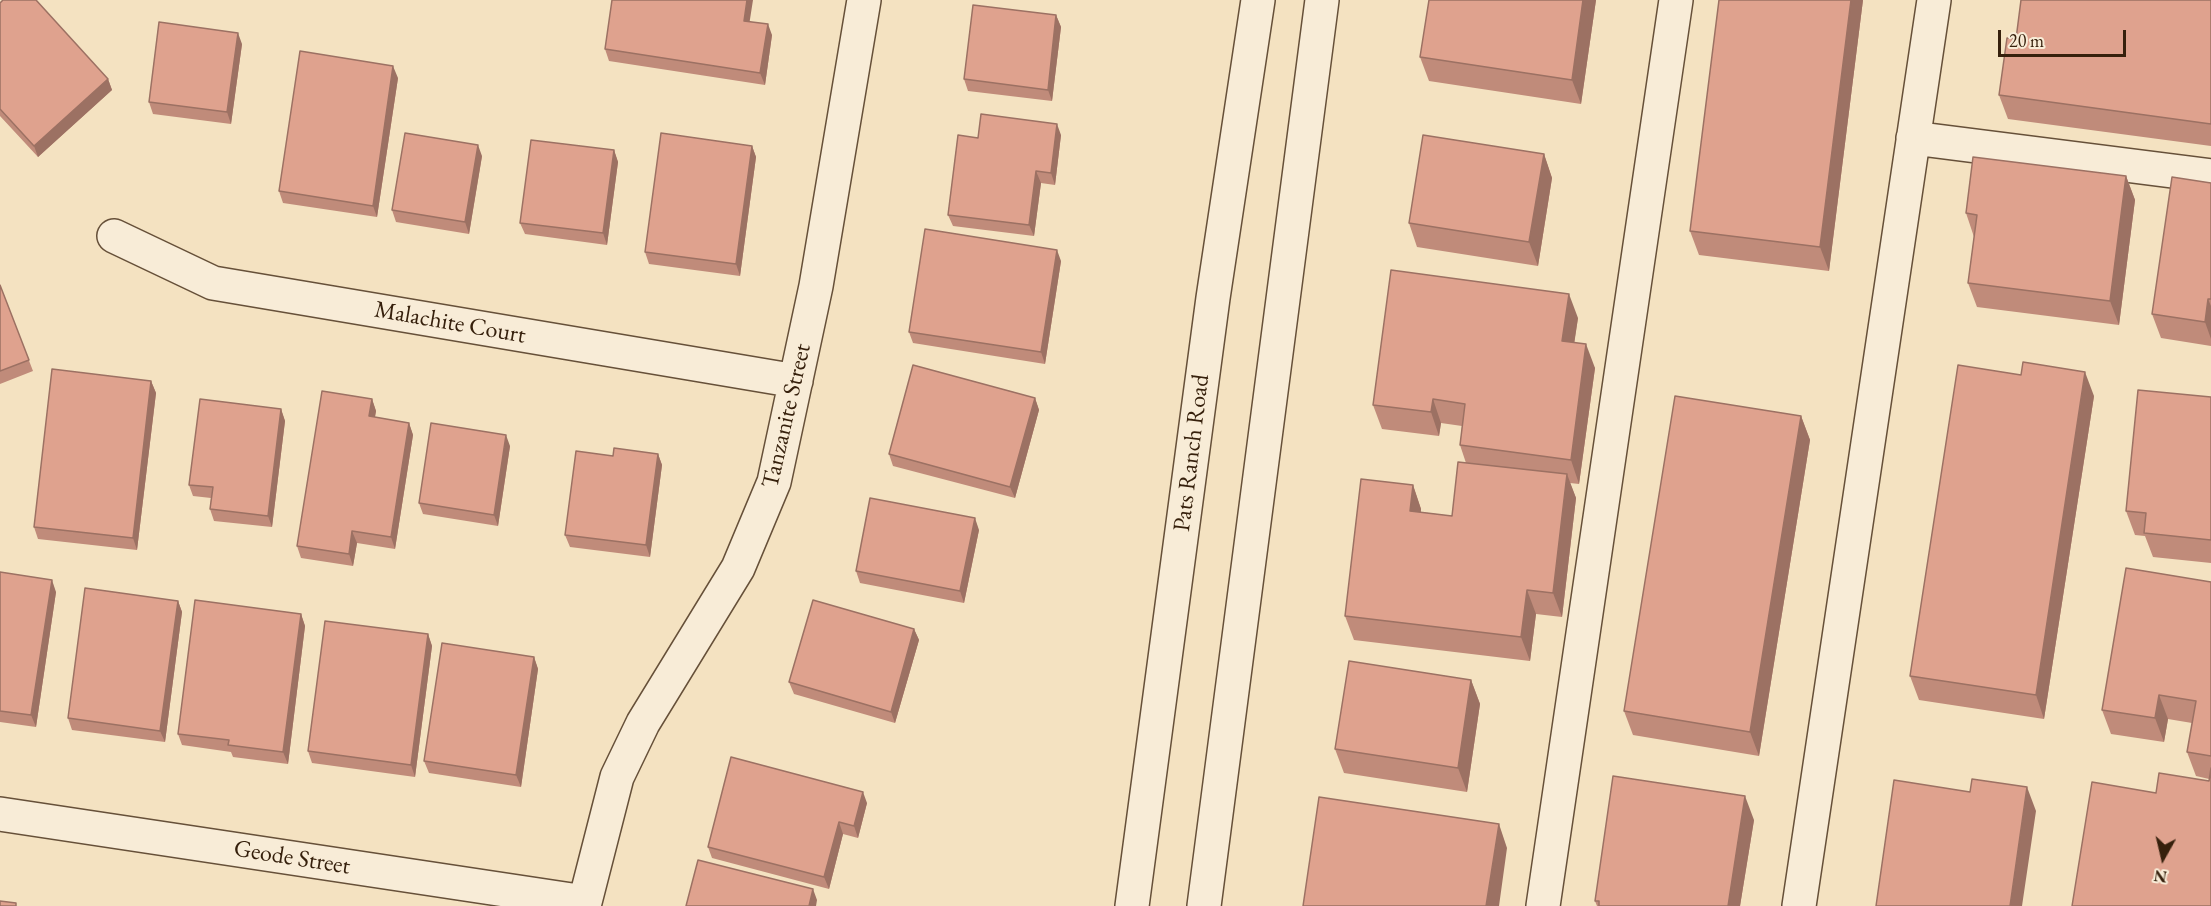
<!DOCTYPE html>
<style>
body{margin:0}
#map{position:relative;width:2211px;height:906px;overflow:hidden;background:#f4e2c1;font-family:"EB Garamond",serif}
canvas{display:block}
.north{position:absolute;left:2133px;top:828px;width:60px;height:60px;-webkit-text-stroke:4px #f8ecd7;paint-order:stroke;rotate:188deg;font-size:16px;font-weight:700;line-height:24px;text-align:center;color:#36200c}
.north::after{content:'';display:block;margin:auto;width:21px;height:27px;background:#36200c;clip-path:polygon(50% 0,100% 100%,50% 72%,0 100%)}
.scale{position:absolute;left:1998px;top:30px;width:128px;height:27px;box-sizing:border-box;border:3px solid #36200c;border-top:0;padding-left:8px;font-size:18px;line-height:21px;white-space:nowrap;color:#36200c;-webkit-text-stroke:4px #f8ecd7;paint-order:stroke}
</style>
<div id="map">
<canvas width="2211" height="906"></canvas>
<div class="north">N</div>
<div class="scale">20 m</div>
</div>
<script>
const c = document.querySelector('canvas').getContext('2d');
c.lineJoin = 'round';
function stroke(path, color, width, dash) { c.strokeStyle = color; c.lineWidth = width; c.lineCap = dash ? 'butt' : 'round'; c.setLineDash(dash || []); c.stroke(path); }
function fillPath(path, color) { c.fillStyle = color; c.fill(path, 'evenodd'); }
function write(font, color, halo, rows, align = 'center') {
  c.font = font + ' "EB Garamond",serif'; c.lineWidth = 6; c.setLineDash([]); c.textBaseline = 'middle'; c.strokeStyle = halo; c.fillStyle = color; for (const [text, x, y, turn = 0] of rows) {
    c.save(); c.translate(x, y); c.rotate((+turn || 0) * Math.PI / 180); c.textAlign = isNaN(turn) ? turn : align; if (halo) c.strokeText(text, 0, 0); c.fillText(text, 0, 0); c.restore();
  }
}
const minor = new Path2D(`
 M 1913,138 L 2211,176
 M 114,236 L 213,283 L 796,381
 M 0,814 L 585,902 L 617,777 L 643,723 L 738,568 L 774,482 L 816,286 L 864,0
 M 1132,906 L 1213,298 L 1258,0
 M 1204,906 L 1322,0
 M 1543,906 L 1676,0
 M 1799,906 L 1934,0`);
const wall = new Path2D(`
 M 1429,0 L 1596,0 L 1581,104 L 1429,81 L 1420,57 Z
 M 1863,0 L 1829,271 L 1699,255 L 1690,231 Z
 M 2211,0 L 2211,146 L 2008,119 L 1999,95 L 2016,39 Z
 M 0,3 L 108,79 L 112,90 L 38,157 L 0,116 Z
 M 1056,15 L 1061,27 L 1052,101 L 968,91 L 964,79 Z
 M 750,21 L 772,35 L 765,85 L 609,61 L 605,49 Z
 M 242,44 L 231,124 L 153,114 L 149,102 Z
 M 398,78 L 377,217 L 283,203 L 279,191 Z
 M 1061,135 L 1055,185 L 1041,183 L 1034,236 L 953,226 L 948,215 L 978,138 Z
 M 752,146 L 756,157 L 740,276 L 649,264 L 645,252 Z
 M 614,150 L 618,162 L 607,245 L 525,234 L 520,223 Z
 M 1544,154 L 1552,178 L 1538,266 L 1417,247 L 1409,223 Z
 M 482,156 L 469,234 L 396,222 L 392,210 Z
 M 2126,176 L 2135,200 L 2119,325 L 1977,307 L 1968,283 L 1974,237 L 1966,213 Z
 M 2211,183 L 2211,346 L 2161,338 L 2152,314 Z
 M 1061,261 L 1045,364 L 913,343 L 909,332 Z
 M 0,285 L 33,371 L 0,384 Z
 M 1578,318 L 1574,343 L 1595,368 L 1579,484 L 1570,483 L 1576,498 L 1562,617 L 1536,614 L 1530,661 L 1354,640 L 1345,616 L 1413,485 L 1421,509 L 1421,512 L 1452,516 L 1466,463 L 1460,445 L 1462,426 L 1441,423 L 1439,436 L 1382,429 L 1373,405 Z
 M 151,381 L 156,393 L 137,550 L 38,539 L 34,527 Z
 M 2094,396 L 2044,719 L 1919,700 L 1910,676 Z
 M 2211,397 L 2211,563 L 2153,557 L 2145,536 L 2135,535 L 2126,511 Z
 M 1035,398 L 1039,410 L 1015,498 L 893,466 L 889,454 Z
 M 372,399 L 376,411 L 375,417 L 409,423 L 413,435 L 395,549 L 357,543 L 353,566 L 301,558 L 297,546 Z
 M 281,409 L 285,421 L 272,527 L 214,521 L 210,509 L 211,498 L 193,496 L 189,485 Z
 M 1801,416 L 1810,440 L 1759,756 L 1633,735 L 1624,711 Z
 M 510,446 L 498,526 L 423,514 L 419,503 Z
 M 658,454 L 662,465 L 650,557 L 570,547 L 565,535 L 613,456 Z
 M 979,530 L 964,603 L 860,583 L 856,571 Z
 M 0,572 L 56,592 L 36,727 L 0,722 Z
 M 2211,582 L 2211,906 L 2156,793 L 2209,781 L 2209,779 L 2196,776 L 2187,752 L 2192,723 L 2168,719 L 2164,742 L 2111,734 L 2102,710 Z
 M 178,601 L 182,612 L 165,742 L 72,730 L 68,718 Z
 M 301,614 L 305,626 L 288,764 L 233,757 L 231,752 L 182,745 L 178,734 Z
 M 914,629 L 919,640 L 895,723 L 794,694 L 789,682 Z
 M 428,634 L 432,646 L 415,777 L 312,763 L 308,751 Z
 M 534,657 L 538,669 L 521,787 L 429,773 L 424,761 Z
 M 1471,680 L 1480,704 L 1467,792 L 1344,773 L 1335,749 Z
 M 867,803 L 858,838 L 843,834 L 829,889 L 712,858 L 708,847 Z
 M 1754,820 L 1740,906 L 1597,906 L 1595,901 Z`);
const shadedWall = new Path2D(`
 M 747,0 L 753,0 L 748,32 L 744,21 Z
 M 1583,0 L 1596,0 L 1581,104 L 1572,80 Z
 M 1851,0 L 1863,0 L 1829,271 L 1820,247 Z
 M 1056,15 L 1061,27 L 1052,101 L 1048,90 Z
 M 768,24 L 772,35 L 765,85 L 760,73 Z
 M 238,33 L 242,44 L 231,124 L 227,112 Z
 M 393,66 L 398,78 L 377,217 L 373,206 Z
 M 108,79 L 112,90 L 38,157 L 34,146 Z
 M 1057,124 L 1061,135 L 1055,185 L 1051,173 Z
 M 478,145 L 482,156 L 469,234 L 465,222 Z
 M 752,146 L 756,157 L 740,276 L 736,264 Z
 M 614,150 L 618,162 L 607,245 L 603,233 Z
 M 1544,154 L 1552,178 L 1538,266 L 1529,242 Z
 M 1036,171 L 1041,183 L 1034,236 L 1029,225 Z
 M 2126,176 L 2135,200 L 2119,325 L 2110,301 Z
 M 1057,250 L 1061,261 L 1045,364 L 1041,352 Z
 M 1569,294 L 1578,318 L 1571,365 L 1562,341 Z
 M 2208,299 L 2211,306 L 2211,339 L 2205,322 Z
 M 1586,344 L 1595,368 L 1579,484 L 1571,460 Z
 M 2085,372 L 2094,396 L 2044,719 L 2036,695 Z
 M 151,381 L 156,393 L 137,550 L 133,538 Z
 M 1035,398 L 1039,410 L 1015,498 L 1010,487 Z
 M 372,399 L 376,411 L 373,427 L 369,416 Z
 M 1433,399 L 1441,423 L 1439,436 L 1431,412 Z
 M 281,409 L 285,421 L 272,527 L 268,516 Z
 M 1801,416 L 1810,440 L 1759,756 L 1750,732 Z
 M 409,423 L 413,435 L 395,549 L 391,537 Z
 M 506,435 L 510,446 L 498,526 L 494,515 Z
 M 658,454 L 662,465 L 650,557 L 646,545 Z
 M 1567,474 L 1576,498 L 1562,617 L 1553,593 Z
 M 1413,485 L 1421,509 L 1419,535 L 1410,511 Z
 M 975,518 L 979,530 L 964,603 L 960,591 Z
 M 352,531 L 357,543 L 353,566 L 349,554 Z
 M 52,580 L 56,592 L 36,727 L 31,715 Z
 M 1527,590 L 1536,614 L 1530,661 L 1521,637 Z
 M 178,601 L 182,612 L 165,742 L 160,731 Z
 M 301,614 L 305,626 L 288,764 L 283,752 Z
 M 914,629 L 919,640 L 895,723 L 891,712 Z
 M 428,634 L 432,646 L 415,777 L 411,765 Z
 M 534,657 L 538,669 L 521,787 L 516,775 Z
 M 1471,680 L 1480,704 L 1467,792 L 1458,768 Z
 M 2159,695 L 2168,719 L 2164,742 L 2155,718 Z
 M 2027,787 L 2036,811 L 2022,906 L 2010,906 Z
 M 863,792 L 867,803 L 858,838 L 854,826 Z
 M 1745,796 L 1754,820 L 1740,906 L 1728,906 Z
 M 839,822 L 843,834 L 829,889 L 824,877 Z
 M 1499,824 L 1507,848 L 1499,906 L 1486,906 Z
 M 813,889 L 817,900 L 816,906 L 809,906 Z`);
const building = new Path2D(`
 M 3,0 L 36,0 L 108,79 L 34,146 L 0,109 L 0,3 Z
 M 612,0 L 747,0 L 744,21 L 768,24 L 760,73 L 605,49 Z
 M 1429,0 L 1583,0 L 1572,80 L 1420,57 Z
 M 1719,0 L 1851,0 L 1820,247 L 1690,231 Z
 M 2021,0 L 2211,0 L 2211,124 L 1999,95 L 2007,38 L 2016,39 Z
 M 973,5 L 1056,15 L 1048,90 L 964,79 Z
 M 159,22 L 238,33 L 227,112 L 149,102 Z
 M 300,51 L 393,66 L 373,206 L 279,191 Z
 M 981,114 L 1057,124 L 1051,173 L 1036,171 L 1029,225 L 948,215 L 958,135 L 978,138 Z
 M 405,133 L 478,145 L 465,222 L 392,210 Z
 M 661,133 L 752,146 L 736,264 L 645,252 Z
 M 1423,135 L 1544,154 L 1529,242 L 1409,223 Z
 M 531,140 L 614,150 L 603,233 L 520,223 Z
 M 1973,157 L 2126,176 L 2110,301 L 1968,283 L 1977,215 L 1966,213 Z
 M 2172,177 L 2211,183 L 2211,299 L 2208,299 L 2205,322 L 2152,314 Z
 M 925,229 L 1057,250 L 1041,352 L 909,332 Z
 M 1391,270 L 1569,294 L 1562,341 L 1586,344 L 1571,460 L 1460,445 L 1465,404 L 1433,399 L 1431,412 L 1373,405 Z
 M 0,285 L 29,360 L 0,371 Z
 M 2023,362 L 2085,372 L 2036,695 L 1910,676 L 1958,365 L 2021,375 Z
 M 913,365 L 1035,398 L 1010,487 L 889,454 Z
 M 52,369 L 151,381 L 133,538 L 34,527 Z
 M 2138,390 L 2211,397 L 2211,540 L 2144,533 L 2146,513 L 2126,511 Z
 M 322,391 L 372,399 L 369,416 L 409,423 L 391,537 L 352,531 L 349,554 L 297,546 Z
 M 1675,396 L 1801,416 L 1750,732 L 1624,711 Z
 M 200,399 L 281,409 L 268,516 L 210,509 L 213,487 L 189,485 Z
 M 431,423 L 506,435 L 494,515 L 419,503 Z
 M 614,448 L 658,454 L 646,545 L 565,535 L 576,451 L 613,456 Z
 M 1458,462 L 1567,474 L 1553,593 L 1527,590 L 1521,637 L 1345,616 L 1361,479 L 1413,485 L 1410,511 L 1452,516 Z
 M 870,498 L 975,518 L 960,591 L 856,571 Z
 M 2126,568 L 2211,582 L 2211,756 L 2187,752 L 2196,701 L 2159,695 L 2155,718 L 2102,710 Z
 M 0,572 L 52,580 L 31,715 L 0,711 Z
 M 85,588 L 178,601 L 160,731 L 68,718 Z
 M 195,600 L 301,614 L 283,752 L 228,745 L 229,740 L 178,734 Z
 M 813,600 L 914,629 L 891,712 L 789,682 Z
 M 325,621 L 428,634 L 411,765 L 308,751 Z
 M 442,643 L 534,657 L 516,775 L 424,761 Z
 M 1349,661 L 1471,680 L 1458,768 L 1335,749 Z
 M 731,757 L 863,792 L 854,826 L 839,822 L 824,877 L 708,847 Z
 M 2211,768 L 2211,906 L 2072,906 L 2092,782 L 2156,793 L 2159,773 L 2209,781 Z
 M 1613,776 L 1745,796 L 1728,906 L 1599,906 L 1599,901 L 1595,901 Z
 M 1972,779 L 2027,787 L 2010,906 L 1876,906 L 1894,780 L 1970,792 Z
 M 1319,797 L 1499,824 L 1486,906 L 1303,906 Z
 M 698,860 L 813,889 L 809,906 L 686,906 Z
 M 0,901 L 16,903 L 16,906 L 0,906 Z`);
const streetNames = [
 ["Malachite Court",450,323,10],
 ["Tanzanite Street",787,416,-77],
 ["Pats Ranch Road",1192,453,-83],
 ["Geode Street",292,858,9]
];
stroke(minor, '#665039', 36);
stroke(minor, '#f8ecd7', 33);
fillPath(wall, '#c08b7a');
fillPath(shadedWall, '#9c7163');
fillPath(building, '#dfa28e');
stroke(building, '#9c7163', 1.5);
write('24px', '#36200c', '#f8ecd7', streetNames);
</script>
